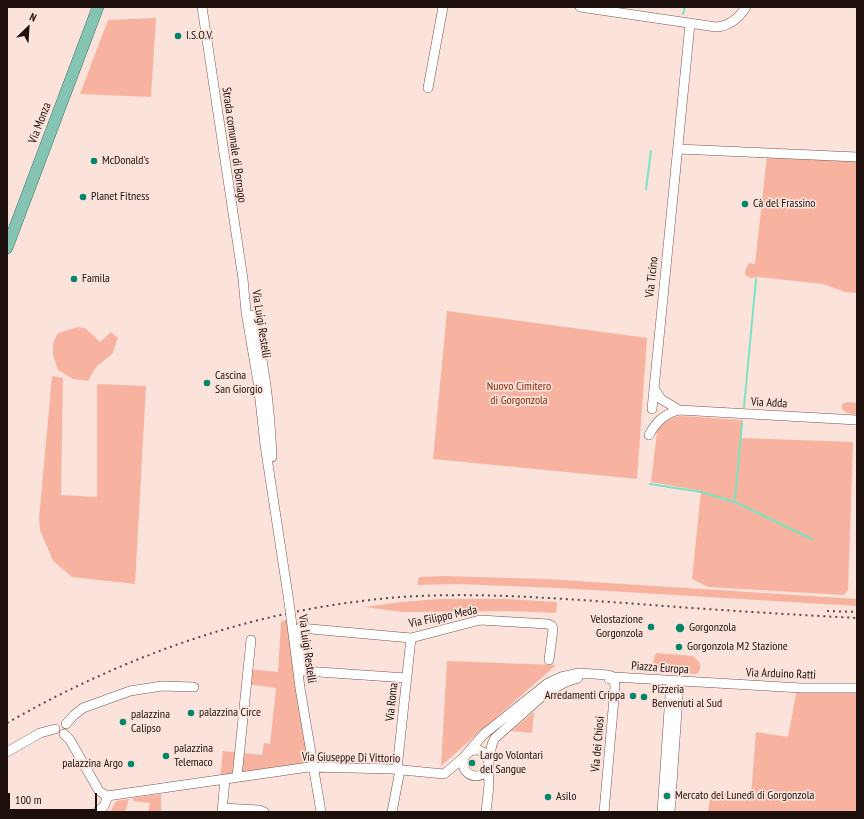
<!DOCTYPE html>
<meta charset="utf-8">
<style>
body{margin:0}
#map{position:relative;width:864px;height:819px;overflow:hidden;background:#fbe2db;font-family:"PT Sans Narrow",sans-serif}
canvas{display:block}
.frame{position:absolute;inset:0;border:8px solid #1d100c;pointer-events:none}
.north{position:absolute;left:8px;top:8px;width:40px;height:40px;-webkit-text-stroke:3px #fbe2db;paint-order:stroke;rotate:25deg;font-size:11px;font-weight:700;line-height:16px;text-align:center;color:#1d100c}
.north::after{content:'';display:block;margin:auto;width:14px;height:18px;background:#1d100c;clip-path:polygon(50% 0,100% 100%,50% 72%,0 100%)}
.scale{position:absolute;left:8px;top:793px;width:89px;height:18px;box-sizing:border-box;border:2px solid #1d100c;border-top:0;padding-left:5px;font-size:12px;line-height:14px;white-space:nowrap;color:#1d100c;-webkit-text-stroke:3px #fbe2db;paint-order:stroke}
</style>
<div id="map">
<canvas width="864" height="819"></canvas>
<div class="frame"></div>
<div class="north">N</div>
<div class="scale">100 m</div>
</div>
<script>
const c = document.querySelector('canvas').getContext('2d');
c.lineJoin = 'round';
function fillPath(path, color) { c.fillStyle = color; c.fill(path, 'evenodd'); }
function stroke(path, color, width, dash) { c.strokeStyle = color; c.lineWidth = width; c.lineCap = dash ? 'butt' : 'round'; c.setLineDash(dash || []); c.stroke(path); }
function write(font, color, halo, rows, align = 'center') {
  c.font = font + ' "PT Sans Narrow",sans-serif'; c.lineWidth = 3.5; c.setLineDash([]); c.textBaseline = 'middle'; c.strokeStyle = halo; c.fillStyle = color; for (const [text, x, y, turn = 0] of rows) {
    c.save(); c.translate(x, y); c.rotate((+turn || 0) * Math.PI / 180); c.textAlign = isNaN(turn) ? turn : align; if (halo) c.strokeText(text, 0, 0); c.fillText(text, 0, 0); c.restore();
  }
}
const green = new Path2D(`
 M 156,18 L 151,97 L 80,94 L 108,20 Z
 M 767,156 L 857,158 L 857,293 L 845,292 L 823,284 L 758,277 L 751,278 L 745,275 L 745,271 L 749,263 L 755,264 Z
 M 447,311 L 647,338 L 637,479 L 433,459 Z
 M 78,327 L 85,328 L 100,342 L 111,332 L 118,338 L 112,354 L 96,367 L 88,381 L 73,379 L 58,370 L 53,355 L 53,343 L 58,333 Z
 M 52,376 L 63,378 L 61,495 L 97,497 L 97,384 L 146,386 L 135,584 L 72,577 L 53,561 L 40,530 L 39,519 Z
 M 848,402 L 857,403 L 857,415 L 847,413 L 842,409 L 842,404 Z
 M 682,416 L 743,420 L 741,438 L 853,442 L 848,590 L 844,595 L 708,587 L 692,579 L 701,491 L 651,482 L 657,432 C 662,422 671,417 682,416 Z
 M 445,576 L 546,579 L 857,599 L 857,606 L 558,588 L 457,584 L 417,585 L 419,577 Z
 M 440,599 L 506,599 L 557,602 L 556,613 L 510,611 L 402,612 L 365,607 L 401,602 Z
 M 287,619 L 314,768 L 220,779 L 223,751 L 262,755 L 264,743 L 270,744 L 276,688 L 246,684 L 248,669 L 278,672 L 281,622 Z
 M 656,653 L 693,656 L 700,663 L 700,669 L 698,673 L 695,674 L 656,668 L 653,662 Z
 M 447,661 L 556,665 L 441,766 Z
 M 797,689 L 842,691 L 857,693 L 857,812 L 708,812 L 711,792 L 751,795 L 756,732 L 788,737 Z
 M 534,712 L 532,733 L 511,731 Z
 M 161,794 L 161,812 L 148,812 L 150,803 L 133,801 L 133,798 Z
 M 129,799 L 125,812 L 110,812 L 116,801 Z`);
const stream = new Path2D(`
 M 683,14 L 685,7
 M 646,189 L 651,151
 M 744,407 L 756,279
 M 650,484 L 701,492 L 735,502 L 812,539
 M 735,499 L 742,423`);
const minor = new Path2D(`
 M 202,7 L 243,279 L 246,312 L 258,382 L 265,445 L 289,602
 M 580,7 L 716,27 C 730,26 739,18 746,7
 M 428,88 L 443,7
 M 678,149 L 857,157
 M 252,315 C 265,362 270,409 272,457
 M 654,388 L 661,399 L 679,410
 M 652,409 L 690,24
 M 649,435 C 656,422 664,414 679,410 L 857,420
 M 291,618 L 300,688 L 321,812
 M 407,678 L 304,671 L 300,628 L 411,638 L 480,620 L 548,624 L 552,626 L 553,629 L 549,660
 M 609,679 L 614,677 L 801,688 L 857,688
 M 66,724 L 74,715 L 83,708 L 130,691 L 162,686 L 194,687
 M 64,734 L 70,740 L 99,791 L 107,796 L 309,767 L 392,769 L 444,774 L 462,759 L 484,734 L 548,683 L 561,677 L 579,673 L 608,675 L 614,677
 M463 763a13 13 0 1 1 26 0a13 13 0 1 1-26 0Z
 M 7,752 L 40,733 L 55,729
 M 397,769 L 411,638
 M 237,777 L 251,640
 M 222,808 L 259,810 L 264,812
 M 97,812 L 104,806 L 108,796
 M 222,812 L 225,779
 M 392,812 L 400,770
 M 486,812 L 489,785 L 488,765 L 492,744 L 495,738 L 547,692 L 566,682 L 578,678
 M 604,812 L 615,687 L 614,677
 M 662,812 L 671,681
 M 670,812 L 679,682`);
const major = new Path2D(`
 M 7,248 L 98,7`);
const rail = new Path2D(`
 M 827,611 L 857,612
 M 7,723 C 130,653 259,608 401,597 C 476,592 550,598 625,603 C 702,609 780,614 857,618`);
const minorBridge = new Path2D(`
 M 289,602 L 291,618`);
const markers = [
 [178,36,4,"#028669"],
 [94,161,4,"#028669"],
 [83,197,4,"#028669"],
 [745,204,4,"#028669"],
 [74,279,4,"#028669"],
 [207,383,4,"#028669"],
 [651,627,4,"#028669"],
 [680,628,5,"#028669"],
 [679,647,4,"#028669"],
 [633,696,4,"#028669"],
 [644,697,4,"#028669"],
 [191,713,4,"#028669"],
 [123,722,4,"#028669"],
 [166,756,4,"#028669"],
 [472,763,4,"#028669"],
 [131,764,4,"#028669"],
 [667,796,4,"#028669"],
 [548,797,4,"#028669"]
];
const poiNames = [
 ["I.S.O.V.",186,36],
 ["McDonald's",102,161],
 ["Planet Fitness",91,197],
 ["Cà del Frassino",753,204],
 ["Famila",82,279],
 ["Cascina",215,376],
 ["San Giorgio",215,390],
 ["Velostazione",643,620,"right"],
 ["Gorgonzola",643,634,"right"],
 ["Gorgonzola",689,628],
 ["Gorgonzola M2 Stazione",687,647],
 ["Pizzeria",652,690],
 ["Benvenuti al Sud",652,704],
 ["Arredamenti Crippa",625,696,"right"],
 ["palazzina Circe",199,713],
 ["palazzina",131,715],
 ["Calipso",131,729],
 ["palazzina",174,749],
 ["Telemaco",174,763],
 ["Largo Volontari",480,756],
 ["del Sangue",480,770],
 ["palazzina Argo",123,764,"right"],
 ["Mercato del Lunedì di Gorgonzola",675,796],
 ["Asilo",556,797]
];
const streetNames = [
 ["Via Monza",40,123,-69],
 ["Strada comunale di Bornago",234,145,82],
 ["Via Ticino",652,277,-84],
 ["Via Luigi Restelli",261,324,81],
 ["Via Adda",769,403,3],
 ["Via Filippo Meda",443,617,-12],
 ["Via Luigi Restelli",307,649,82],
 ["Piazza Europa",660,668,4],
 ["Via Arduino Ratti",781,674,2],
 ["Via Roma",392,702,-84],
 ["Via dei Chiosi",598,744,-85],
 ["Via Giuseppe Di Vittorio",351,758,1]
];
const parkNames = [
 ["Nuovo Cimitero",519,387],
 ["di Gorgonzola",519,401]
];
fillPath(green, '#f7b39f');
stroke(stream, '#7be3c2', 2);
stroke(minor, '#77554b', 10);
stroke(major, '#2b6b57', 12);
stroke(minor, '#fff', 9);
stroke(major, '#85c4b2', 11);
stroke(rail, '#594844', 2, [2, 4]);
stroke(minorBridge, '#77554b', 10, []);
stroke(minorBridge, '#fff', 9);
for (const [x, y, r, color] of markers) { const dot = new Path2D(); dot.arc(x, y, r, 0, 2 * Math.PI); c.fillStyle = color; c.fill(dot); stroke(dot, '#fbe2db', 1.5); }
write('12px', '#1d100c', '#fbe2db', poiNames, 'left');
write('12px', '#1d100c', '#fbe2db', streetNames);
write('12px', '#862400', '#fbe2db', parkNames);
</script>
